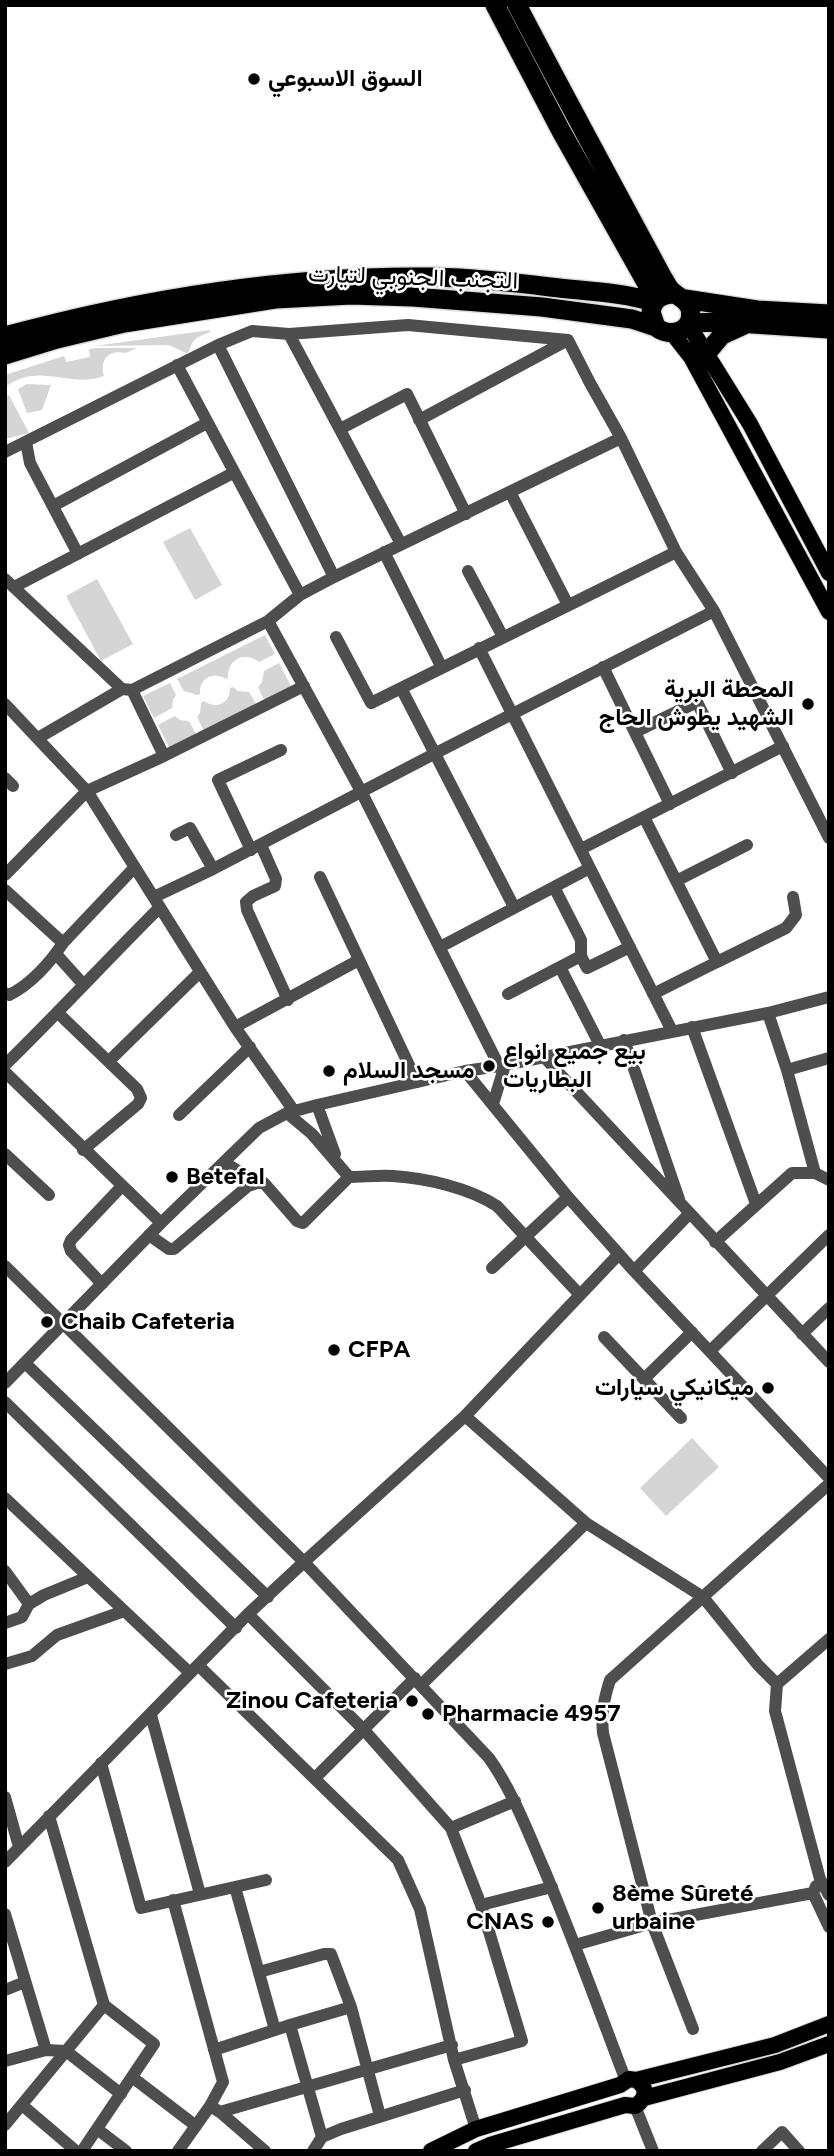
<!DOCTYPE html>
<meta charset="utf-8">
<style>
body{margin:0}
#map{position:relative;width:834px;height:2156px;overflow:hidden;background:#fff;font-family:Figtree,sans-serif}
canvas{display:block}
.frame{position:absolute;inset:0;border:7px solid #000;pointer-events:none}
</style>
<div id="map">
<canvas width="834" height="2156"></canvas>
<div class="frame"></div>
</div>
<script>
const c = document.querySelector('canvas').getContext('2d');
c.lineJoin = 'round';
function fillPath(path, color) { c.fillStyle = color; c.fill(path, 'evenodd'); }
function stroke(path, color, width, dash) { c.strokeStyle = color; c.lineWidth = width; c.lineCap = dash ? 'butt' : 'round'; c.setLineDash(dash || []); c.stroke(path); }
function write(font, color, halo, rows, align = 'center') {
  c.font = font + ' Figtree,Vazirmatn,sans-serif'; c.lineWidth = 5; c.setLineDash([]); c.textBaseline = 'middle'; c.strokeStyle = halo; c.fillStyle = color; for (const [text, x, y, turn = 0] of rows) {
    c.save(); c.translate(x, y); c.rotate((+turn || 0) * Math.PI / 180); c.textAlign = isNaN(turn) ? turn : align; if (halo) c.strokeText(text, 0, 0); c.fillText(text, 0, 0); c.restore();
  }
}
const green = new Path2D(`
 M 210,330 L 210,332 C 197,338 193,337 189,352 L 186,353 L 169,345 L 95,346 Z
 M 96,348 L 137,348 L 125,353 C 109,349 99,360 104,376 C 69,389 40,361 5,387 L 5,375 L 64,356 L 66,362 L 90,357 L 89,349 Z
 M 27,384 L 51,385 L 42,410 L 27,413 L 18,389 Z
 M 9,395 L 29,433 L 5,439 L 5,398 Z
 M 190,528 L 222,585 L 195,600 L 163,542 Z
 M 97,579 L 133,644 L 101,661 L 66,596 Z
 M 265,635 L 275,654 L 259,662 C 245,651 227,659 228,678 L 226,679 C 213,671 199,678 200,694 L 197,695 L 184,691 L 177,679 Z
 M 279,663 L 291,686 L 264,700 L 258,687 L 262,682 L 264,671 Z
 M 170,683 L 176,695 L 173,700 L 172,708 L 154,718 L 143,696 Z
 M 233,687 L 238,691 L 249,692 L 256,704 L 204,731 L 197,717 L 200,713 L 201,703 L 204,701 C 217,710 230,703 230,688 Z
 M 175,716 L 180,720 L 189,721 L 196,734 L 169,747 L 158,725 Z
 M 692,1438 L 719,1467 L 666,1516 L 640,1488 Z`);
const minor = new Path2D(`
 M 289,334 L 401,544
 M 218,345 L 334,577
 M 177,365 L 300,595
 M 419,420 L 568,340 L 590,383 L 621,438 L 676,552 L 714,611 L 829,838
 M 340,429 L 407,394 L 466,514
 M 26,442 L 30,463 L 78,554
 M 5,452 L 218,345 L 252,331 L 289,334 L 408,325 L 568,340
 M 510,492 L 568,605
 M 53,506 L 207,423
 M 384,552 L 442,668
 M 468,571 L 503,637
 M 5,579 L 122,689
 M 14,587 L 233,473
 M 268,621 L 362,793 L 499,1066
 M 336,637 L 371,703 L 676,552
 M 479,648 L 672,1031
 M 603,667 L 670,804
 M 401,688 L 514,907
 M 132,690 L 164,756
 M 5,704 L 87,791 L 235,1027 L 294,1111
 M 635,732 L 697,702 L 732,773
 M 38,738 L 122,689 L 132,690 L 268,621 L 300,595 L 334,577 L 621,438
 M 5,778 L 13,786
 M 644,817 L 717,962 L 653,994
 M 176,835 L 190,828 L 213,869
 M 261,845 L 276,879 L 275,886 L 253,896 L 246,902 L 247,910 L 288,1000
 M 581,849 L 783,746
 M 251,850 L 218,780 L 281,750
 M 5,875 L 87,791 L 164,756 L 304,686
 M 320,877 L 417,1082
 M 676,881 L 747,845
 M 554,887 L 581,940 L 581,956
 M 5,890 L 63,943
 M 154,897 L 213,869 L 434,754 L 714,611
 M 440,947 L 590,868
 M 56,954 L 83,984
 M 717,962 L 786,928 L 796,915 L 793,897
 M 560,967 L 600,1045
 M 5,993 L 9,995 C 30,985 50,963 63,943 L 134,868
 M 508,994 L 581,956 L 587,968 L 630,947
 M 58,1013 L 137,1089 L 141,1098 L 138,1104 L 83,1150
 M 768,1013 L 787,1070 L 815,1173
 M 235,1027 L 359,960
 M 692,1027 L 756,1204
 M 624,1040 L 679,1199
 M 544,1057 L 829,1362
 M 109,1061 L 200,972
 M 5,1065 C 58,1013 108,959 160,907
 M 787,1070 L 829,1058
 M 465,1071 L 568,1197 L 634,1271 L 829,1478
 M 5,1072 L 161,1223
 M 493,1104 L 505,1065
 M 317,1105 L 335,1154
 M 287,1113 L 312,1134 L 349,1177 C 363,1177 378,1175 393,1176 C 426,1178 469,1188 497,1206 L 580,1295
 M 179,1115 L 250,1047
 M 5,1154 L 49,1195
 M 224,1162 L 257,1183
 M 149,1235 L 169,1249 L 174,1249 L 248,1186 L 257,1183 L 264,1183 L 297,1221 L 303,1223 L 349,1177
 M 715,1242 L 792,1173 L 815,1173 L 829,1180
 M 5,1266 L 304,1562 L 489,1758 C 513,1792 527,1830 544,1869 C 573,1938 599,2010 626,2081
 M 492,1268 L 568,1197
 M 634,1271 L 689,1214
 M 102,1284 L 71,1251 L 69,1245 L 71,1240 L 122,1186
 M 802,1334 L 829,1308
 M 604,1337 L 681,1418
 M 710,1351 L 829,1235
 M 25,1363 L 268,1597
 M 644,1379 L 692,1332
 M 5,1383 L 161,1223 L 259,1128 L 287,1113 L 317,1105 L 465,1071 L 499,1066 L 768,1013 L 829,997
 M 5,1402 L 236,1628
 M 465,1416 L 586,1523 L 703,1597 L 758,1665 L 777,1684 L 775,1711 L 820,1879 L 829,1895
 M 5,1498 L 190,1673
 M 5,1571 L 29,1604
 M 248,1614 L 364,1730 L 451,1828 L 481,1905 L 522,2041 L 454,2060
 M 5,1623 L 22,1617 L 29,1604 L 44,1595 L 88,1577
 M 5,1664 L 32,1656 L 57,1635 L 124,1611
 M 199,1666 L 398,1860 L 420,1909 L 454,2060 L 476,2129
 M 777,1684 L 829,1639
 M 421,1685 L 586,1523
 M 151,1715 L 200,1894
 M 101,1763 L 141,1908 L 266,1880
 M 315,1778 L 415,1678
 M 5,1797 L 19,1847
 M 451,1828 L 515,1801
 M 5,1862 L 248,1614 L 304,1562 L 465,1416 L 619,1254
 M 816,1886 L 813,1893 L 829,1927
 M 235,1887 L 275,2030
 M 173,1900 L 223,2082 L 210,2106 L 220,2112 L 265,2151
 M 481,1905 L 552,1887
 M 5,1914 L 46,2050 L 66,2051 L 121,2094
 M 575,1945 L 652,1923 L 603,1733 C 601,1713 604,1699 610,1680 L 829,1484
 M 259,1972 L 324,1954 L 331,1954 L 351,2007 L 380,2116
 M 5,1990 L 25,1982
 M 290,2025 L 322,2137
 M 693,2029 L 652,1923 L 813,1893
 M 214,2050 L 290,2025 L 351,2007
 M 5,2061 L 46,2050
 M 132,2077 L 196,2126
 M 22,2105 L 76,2151
 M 635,2106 L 653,2151
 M 220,2112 L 452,2045
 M 5,2125 L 104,2005 L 49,1816
 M 97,2129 L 126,2151
 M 82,2151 L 154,2044 L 104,2005
 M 178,2151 L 210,2106
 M 313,2151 L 322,2137 L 341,2129 L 465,2090
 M 762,2151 L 782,2132 L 799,2151`);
const major = new Path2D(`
 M 688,324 L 750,424 L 829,573
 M 673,334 L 691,357 L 829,612
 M 644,2098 L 780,2062 L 829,2044
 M 431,2151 L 476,2129 L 620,2085 L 629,2079 L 636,2080 L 775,2045 L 829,2024
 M 476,2151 L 490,2145 L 625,2105 L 635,2106 C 647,2099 648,2087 636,2080`);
const highway = new Path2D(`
 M 495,5 L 561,131 L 656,300
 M 517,5 C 565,97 614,187 663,278 C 666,282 668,288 672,291 C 678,298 687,298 690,309 C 695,331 670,339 656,327 L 651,312 C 653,300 661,294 674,294
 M 685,299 L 757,310 L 829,314
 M 689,323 L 723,322 L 829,329
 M 5,336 C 145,298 288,275 434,277 C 472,278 511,282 550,287 C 584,291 621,292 654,302
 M 706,354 L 722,335 L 744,325
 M 5,355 L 57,339 L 124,323 L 275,299 L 351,295 L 413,297 L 542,307 L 632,319 L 656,327`);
const markers = [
 [254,79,7,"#000"],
 [808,704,7,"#000"],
 [489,1066,7,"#000"],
 [329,1071,7,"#000"],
 [172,1177,7,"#000"],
 [47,1322,7,"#000"],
 [334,1350,7,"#000"],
 [768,1388,7,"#000"],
 [412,1701,7,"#000"],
 [428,1714,7,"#000"],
 [598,1908,7,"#000"],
 [548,1922,7,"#000"]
];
const poiNames = [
 ["السوق الاسبوعي",268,79],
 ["المحطة البرية",794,690,"right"],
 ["الشهيد يطوش الحاج",794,718,"right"],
 ["بيع جميع انواع",503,1052],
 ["البطاريات",503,1080],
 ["مسجد السلام",343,1071],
 ["Betefal",186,1177],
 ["Chaib Cafeteria",61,1322],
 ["CFPA",348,1350],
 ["ميكانيكي سيارات",754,1388,"right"],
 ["Zinou Cafeteria",398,1701,"right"],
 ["Pharmacie 4957",442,1714],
 ["8ème Sûreté",612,1894],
 ["urbaine",612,1922],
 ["CNAS",534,1922,"right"]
];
const streetNames = [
 ["التجنب الجنوبي لتيارت",413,278,2]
];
fillPath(green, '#d5d5d5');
stroke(major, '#dbdbdb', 18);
stroke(highway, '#dbdbdb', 22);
stroke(minor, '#4e4e4e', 12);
stroke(major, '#000', 16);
stroke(highway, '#000', 19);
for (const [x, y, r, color] of markers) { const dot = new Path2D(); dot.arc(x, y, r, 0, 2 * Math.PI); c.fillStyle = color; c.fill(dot); stroke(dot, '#fff', 2.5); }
write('bold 24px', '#000', '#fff', poiNames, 'left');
write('24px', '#000', '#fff', streetNames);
</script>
